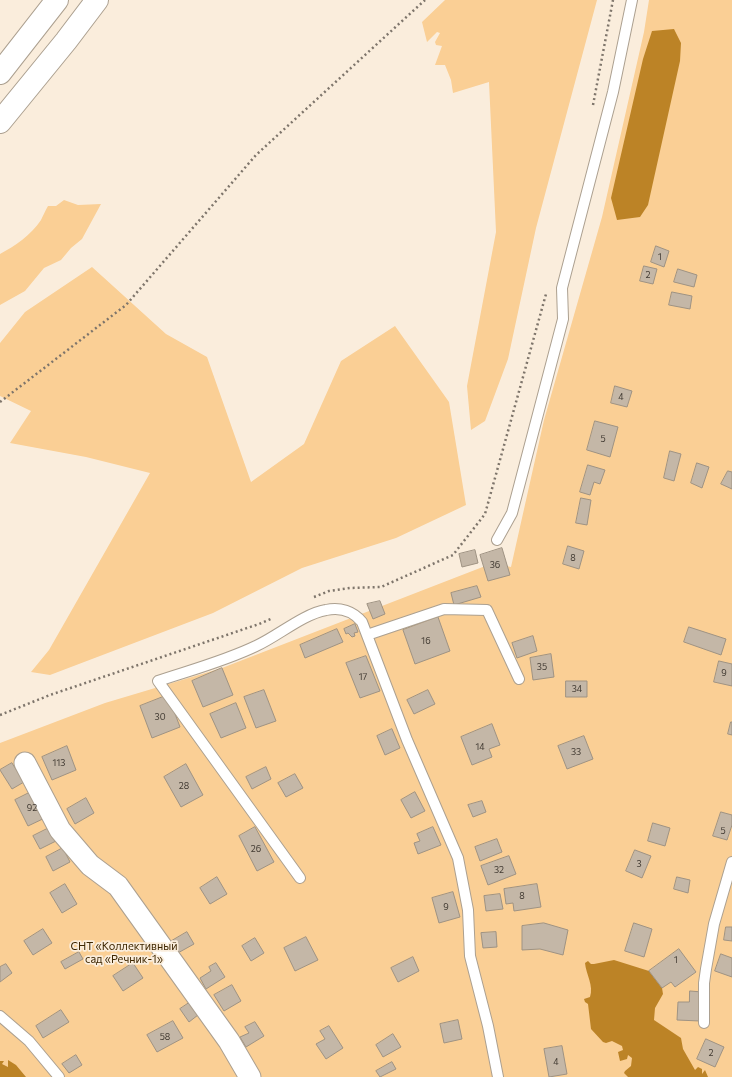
<!DOCTYPE html>
<meta charset="utf-8">
<style>
body{margin:0}
canvas{display:block;background:#faeddc}
</style>
<canvas width="732" height="1077"></canvas>
<script>
const c = document.querySelector('canvas').getContext('2d');
c.lineJoin = 'round';
function fillPath(path, color) { c.fillStyle = color; c.fill(path, 'evenodd'); }
function stroke(path, color, width, dash) { c.strokeStyle = color; c.lineWidth = width; c.lineCap = dash ? 'butt' : 'round'; c.setLineDash(dash || []); c.stroke(path); }
function write(font, color, halo, rows, align = 'center') {
  c.font = font + ' Commissioner,sans-serif'; c.lineWidth = 3.5; c.setLineDash([]); c.textBaseline = 'middle'; c.strokeStyle = halo; c.fillStyle = color; for (const [text, x, y, turn = 0] of rows) {
    c.save(); c.translate(x, y); c.rotate((+turn || 0) * Math.PI / 180); c.textAlign = isNaN(turn) ? turn : align; if (halo) c.strokeText(text, 0, 0); c.fillText(text, 0, 0); c.restore();
  }
}
const green = new Path2D(`
 M 445,0 L 597,0 L 536,228 L 508,359 L 485,421 L 471,430 L 467,386 L 496,232 L 489,82 L 453,93 L 451,80 L 445,65 L 435,65 L 442,46 L 436,45 L 435,42 L 440,33 L 437,32 L 427,42 L 422,22 Z
 M 649,0 L 732,0 L 732,1077 L 0,1077 L 0,743 L 105,703 L 222,668 L 493,563 L 511,567 L 544,420 L 602,217 L 644,32 Z
 M 64,200 L 78,205 L 101,204 L 82,239 L 71,248 L 61,260 L 44,268 L 25,291 L 0,305 L 0,254 C 15,246 31,235 41,220 C 43,216 45,211 48,206 L 56,206 Z
 M 92,267 L 166,334 L 207,357 L 251,482 L 304,444 L 341,361 L 395,326 L 449,402 L 466,505 L 396,538 L 302,568 L 213,613 L 50,675 L 31,672 L 49,650 L 150,473 L 86,457 L 10,443 L 31,411 L 0,396 L 0,343 L 25,312 Z`);
const water = new Path2D(`
 M 674,29 L 681,43 L 680,61 L 648,205 L 640,217 L 617,220 L 611,198 L 643,59 L 652,31 Z
 M 614,960 L 649,971 L 662,988 L 663,994 L 655,1008 L 654,1020 L 681,1038 L 683,1049 L 695,1070 L 698,1067 L 702,1069 L 702,1074 L 705,1070 L 708,1077 L 628,1077 L 624,1073 L 625,1071 L 631,1066 L 632,1058 L 628,1055 L 627,1059 L 620,1061 L 618,1052 L 623,1050 L 622,1046 L 612,1041 L 606,1043 L 603,1042 L 591,1029 L 588,1004 L 585,1002 L 584,999 L 590,997 C 594,986 586,974 585,963 L 588,961 L 591,964 L 594,964 Z
 M 8,1060 L 16,1065 L 26,1077 L 0,1077 L 0,1061 L 4,1061 L 2,1064 L 8,1067 Z`);
const building = new Path2D(`
 M 656,246 L 669,251 L 664,267 L 651,262 Z
 M 644,266 L 657,269 L 653,284 L 640,281 Z
 M 678,269 L 697,275 L 694,287 L 674,282 Z
 M 672,292 L 692,296 L 690,309 L 669,305 Z
 M 615,386 L 632,391 L 627,407 L 611,403 Z
 M 595,421 L 618,427 L 610,457 L 587,450 Z
 M 670,451 L 681,454 L 674,481 L 664,478 Z
 M 697,463 L 709,467 L 702,488 L 691,483 Z
 M 588,465 L 605,470 L 600,484 L 594,482 L 590,495 L 580,492 Z
 M 728,471 L 732,472 L 732,489 L 721,484 Z
 M 581,498 L 591,500 L 587,525 L 576,523 Z
 M 568,546 L 584,551 L 579,569 L 563,564 Z
 M 502,548 L 510,575 L 488,581 L 480,555 Z
 M 475,550 L 478,563 L 462,567 L 459,554 Z
 M 477,586 L 481,597 L 454,605 L 451,593 Z
 M 380,601 L 385,614 L 373,619 L 367,604 Z
 M 438,617 L 450,651 L 415,664 L 403,630 Z
 M 355,624 L 358,632 L 354,633 L 355,636 L 352,637 L 348,633 L 346,634 L 344,629 Z
 M 689,627 L 726,639 L 721,655 L 684,642 Z
 M 337,629 L 343,642 L 305,658 L 300,645 Z
 M 533,636 L 537,651 L 517,658 L 512,643 Z
 M 551,654 L 554,677 L 533,680 L 530,658 Z
 M 366,656 L 380,691 L 360,698 L 346,663 Z
 M 719,661 L 732,664 L 732,686 L 714,682 Z
 M 222,668 L 233,695 L 203,707 L 192,681 Z
 M 566,681 L 587,681 L 587,697 L 566,697 Z
 M 264,690 L 276,721 L 256,728 L 244,697 Z
 M 428,690 L 435,704 L 414,714 L 407,700 Z
 M 168,695 L 180,727 L 152,738 L 140,706 Z
 M 236,703 L 246,728 L 221,738 L 210,714 Z
 M 731,722 L 732,722 L 732,735 L 728,734 Z
 M 492,724 L 500,745 L 489,749 L 492,757 L 472,765 L 461,737 Z
 M 392,729 L 400,748 L 385,755 L 377,736 Z
 M 584,736 L 593,759 L 567,769 L 558,746 Z
 M 67,746 L 76,770 L 52,780 L 42,757 Z
 M 12,763 L 24,782 L 12,789 L 0,770 Z
 M 186,764 L 203,795 L 181,807 L 164,777 Z
 M 266,767 L 271,779 L 252,789 L 246,777 Z
 M 295,774 L 303,788 L 286,797 L 278,783 Z
 M 35,790 L 49,816 L 28,826 L 15,800 Z
 M 415,792 L 425,811 L 411,818 L 401,800 Z
 M 86,798 L 94,813 L 75,824 L 67,809 Z
 M 482,801 L 486,812 L 473,817 L 468,805 Z
 M 721,812 L 732,815 L 732,825 L 727,840 L 713,836 Z
 M 653,823 L 670,828 L 665,846 L 648,841 Z
 M 51,827 L 58,840 L 40,849 L 33,836 Z
 M 255,827 L 274,862 L 257,871 L 239,836 Z
 M 433,827 L 441,845 L 418,854 L 414,843 L 420,841 L 417,834 Z
 M 497,839 L 502,852 L 480,861 L 475,847 Z
 M 63,848 L 70,862 L 53,871 L 46,857 Z
 M 635,850 L 651,856 L 642,878 L 626,871 Z
 M 509,856 L 516,874 L 488,885 L 481,866 Z
 M 217,877 L 227,894 L 210,904 L 200,888 Z
 M 677,877 L 690,880 L 688,893 L 674,889 Z
 M 65,884 L 77,904 L 62,913 L 50,893 Z
 M 537,884 L 541,907 L 514,911 L 513,903 L 506,904 L 504,889 Z
 M 453,892 L 460,917 L 439,923 L 432,898 Z
 M 500,894 L 503,909 L 486,911 L 484,896 Z
 M 544,923 L 568,930 L 563,955 L 540,949 L 522,950 L 522,926 Z
 M 634,923 L 652,929 L 644,957 L 625,951 Z
 M 726,927 L 732,927 L 732,941 L 724,940 Z
 M 43,929 L 52,943 L 33,955 L 24,941 Z
 M 187,932 L 194,944 L 176,954 L 170,942 Z
 M 496,932 L 497,947 L 483,948 L 481,933 Z
 M 306,937 L 318,960 L 295,971 L 284,948 Z
 M 255,938 L 264,953 L 251,961 L 242,946 Z
 M 679,949 L 696,972 L 675,987 L 671,982 L 662,988 L 649,971 Z
 M 79,952 L 83,959 L 65,969 L 61,962 Z
 M 721,954 L 732,958 L 732,977 L 715,971 Z
 M 413,957 L 419,971 L 398,982 L 391,968 Z
 M 133,963 L 143,978 L 123,991 L 113,976 Z
 M 216,963 L 225,977 L 206,989 L 200,978 L 211,971 L 209,967 Z
 M 6,964 L 12,973 L 0,982 L 0,967 Z
 M 232,985 L 241,1001 L 224,1011 L 214,995 Z
 M 690,991 L 702,992 L 700,1021 L 677,1020 L 678,1002 L 689,1002 Z
 M 189,1003 L 198,1015 L 189,1022 L 180,1009 Z
 M 61,1010 L 69,1022 L 43,1038 L 36,1026 Z
 M 458,1020 L 462,1039 L 444,1043 L 440,1024 Z
 M 173,1021 L 183,1038 L 157,1052 L 147,1035 Z
 M 255,1022 L 264,1036 L 246,1047 L 240,1037 L 249,1033 L 245,1027 Z
 M 329,1026 L 343,1048 L 326,1059 L 316,1044 L 325,1039 L 320,1031 Z
 M 393,1034 L 401,1047 L 383,1057 L 376,1045 Z
 M 706,1039 L 724,1047 L 715,1067 L 697,1059 Z
 M 562,1046 L 567,1074 L 549,1077 L 544,1049 Z
 M 76,1055 L 82,1065 L 69,1073 L 62,1064 Z
 M 392,1062 L 396,1069 L 380,1077 L 376,1071 Z`);
const path = new Path2D(`
 M 593,105 L 613,0
 M 0,402 L 126,305 L 256,155 L 425,0
 M 314,597 L 329,591 L 350,588 L 381,587 L 453,555 L 485,514 L 546,294
 M 0,715 L 50,695 L 259,624 L 273,618`);
const lane = new Path2D(`
 M 497,540 L 512,513 L 563,319 L 562,288 L 613,92 L 632,0
 M 367,635 L 444,609 L 487,610 L 519,679
 M 300,878 L 158,681 C 191,670 225,661 256,646 C 278,636 303,614 326,610 C 340,607 353,611 362,622 L 407,740 L 458,858 L 468,910 L 470,956 L 488,1026 L 498,1077
 M 0,1016 L 29,1041 L 59,1077
 M 704,1023 L 704,983 L 706,969 L 714,924 L 732,862`);
const street = new Path2D(`
 M 25,763 L 60,830 L 90,865 L 118,886 L 229,1041 L 250,1077`);
const primary = new Path2D(`
 M 0,73 L 57,0
 M 0,122 L 66,41 L 97,0`);
const numberNames = [
 ["1",660,257],
 ["2",648,275],
 ["4",621,397],
 ["5",603,439],
 ["8",573,558],
 ["36",495,565],
 ["16",426,641],
 ["35",542,667],
 ["9",724,673],
 ["17",363,677],
 ["34",577,689],
 ["30",160,717],
 ["14",480,747],
 ["33",576,752],
 ["113",59,763],
 ["28",184,786],
 ["92",32,808],
 ["5",723,831],
 ["26",256,849],
 ["3",639,864],
 ["32",499,870],
 ["8",522,896],
 ["9",446,907],
 ["1",676,960],
 ["58",165,1037],
 ["2",711,1053],
 ["4",556,1062]
];
const parkNames = [
 ["СНТ «Коллективный",124,946],
 ["сад «Речник-1»",124,959]
];
fillPath(green, '#facf95');
fillPath(water, '#bc8326');
fillPath(building, '#c4b7a7');
stroke(building, '#9f9383', 1);
stroke(lane, '#aca090', 12);
stroke(street, '#aca090', 23);
stroke(primary, '#aca090', 24);
stroke(path, '#7e756b', 2.5, [2, 3]);
stroke(lane, '#fff', 10);
stroke(street, '#fff', 21);
stroke(primary, '#fff', 22);
write('9px', '#413a32', null, numberNames);
write('11px', '#3d2600', '#faeddc', parkNames);
</script>
